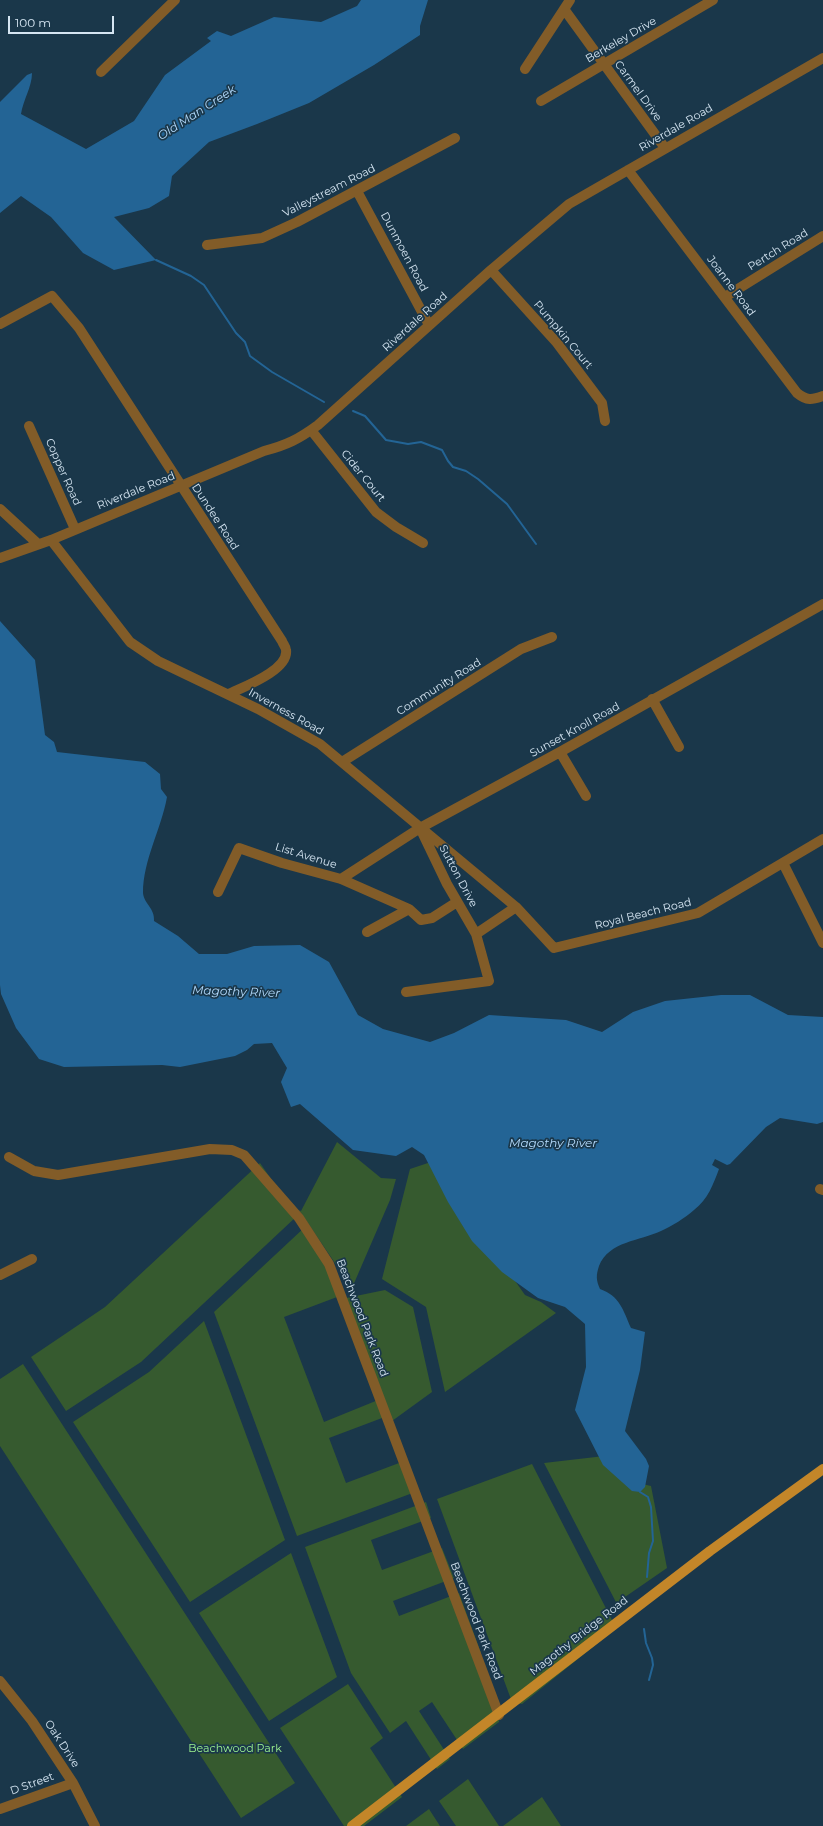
<!DOCTYPE html>
<style>
body{margin:0}
#map{position:relative;width:823px;height:1826px;overflow:hidden;background:#1a374a;font-family:Montserrat,sans-serif}
canvas{display:block}
.scale{position:absolute;left:8px;top:16px;width:106px;height:18px;box-sizing:border-box;border:2px solid #d5e5f2;border-top:0;padding-left:5px;font-size:12px;line-height:14px;white-space:nowrap;color:#d5e5f2;-webkit-text-stroke:3px #1a374a;paint-order:stroke}
</style>
<div id="map">
<canvas width="823" height="1826"></canvas>
<div class="scale">100 m</div>
</div>
<script>
const c = document.querySelector('canvas').getContext('2d');
c.lineJoin = 'round';
function fillPath(path, color) { c.fillStyle = color; c.fill(path, 'evenodd'); }
function stroke(path, color, width, dash) { c.strokeStyle = color; c.lineWidth = width; c.lineCap = dash ? 'butt' : 'round'; c.setLineDash(dash || []); c.stroke(path); }
function write(font, color, halo, rows, align = 'center') {
  c.font = font + ' Montserrat,sans-serif'; c.lineWidth = 3.5; c.setLineDash([]); c.textBaseline = 'middle'; c.strokeStyle = halo; c.fillStyle = color; for (const [text, x, y, turn = 0] of rows) {
    c.save(); c.translate(x, y); c.rotate((+turn || 0) * Math.PI / 180); c.textAlign = isNaN(turn) ? turn : align; if (halo) c.strokeText(text, 0, 0); c.fillText(text, 0, 0); c.restore();
  }
}
const green = new Path2D(`
 M 337,1142 L 381,1178 L 396,1179 L 390,1200 L 352,1288 L 299,1210 L 301,1211 Z
 M 431,1162 L 525,1295 L 541,1302 L 556,1313 L 445,1392 L 426,1307 L 382,1279 L 410,1169 Z
 M 260,1163 L 297,1216 L 141,1362 L 66,1411 L 31,1357 L 105,1307 Z
 M 305,1227 L 345,1294 L 284,1317 L 324,1422 L 383,1398 L 346,1298 L 385,1290 L 413,1307 L 432,1392 L 392,1421 L 390,1415 L 329,1438 L 346,1483 L 407,1460 L 418,1491 L 297,1536 L 214,1312 Z
 M 204,1321 L 285,1540 L 190,1602 L 73,1422 L 149,1372 Z
 M 23,1364 L 295,1783 L 241,1818 L 0,1446 L 0,1379 Z
 M 613,1455 L 621,1479 L 651,1486 L 667,1568 L 625,1597 L 619,1608 L 544,1463 Z
 M 532,1464 L 613,1622 L 604,1638 L 522,1704 L 512,1702 L 437,1499 Z
 M 426,1502 L 431,1518 L 371,1540 L 382,1570 L 442,1548 L 454,1578 L 393,1601 L 399,1616 L 459,1593 L 481,1653 L 478,1654 L 500,1713 L 499,1722 L 463,1749 L 432,1702 L 419,1711 L 450,1759 L 437,1769 L 406,1721 L 390,1733 L 351,1673 L 305,1547 Z
 M 291,1553 L 337,1677 L 269,1721 L 199,1613 Z
 M 348,1684 L 383,1738 L 370,1748 L 402,1797 L 364,1826 L 344,1826 L 280,1728 Z
 M 468,1779 L 499,1826 L 456,1826 L 439,1801 Z
 M 542,1797 L 561,1826 L 503,1826 Z
 M 429,1809 L 440,1826 L 406,1826 Z`);
const water = new Path2D(`
 M 361,0 L 428,0 L 420,26 L 420,35 L 374,65 L 309,103 L 257,124 L 209,142 L 172,176 L 169,196 L 149,208 L 114,217 L 156,260 L 114,270 L 83,253 L 51,217 L 21,196 L 0,213 L 0,102 L 27,75 L 32,73 C 32,87 23,100 21,114 L 86,149 L 134,121 L 165,75 L 211,41 L 207,38 L 217,31 L 231,36 L 274,17 L 321,22 L 357,6 Z
 M 0,621 L 35,660 L 45,735 L 54,742 L 57,752 L 145,762 L 160,774 L 161,789 L 167,797 C 161,830 143,860 143,893 C 144,904 155,908 154,921 L 178,936 L 199,954 L 227,954 L 254,946 L 300,945 L 329,962 L 358,1015 L 383,1029 L 430,1042 L 454,1033 L 489,1015 L 566,1020 L 602,1032 L 633,1012 L 665,1001 L 721,995 L 750,995 L 788,1015 L 823,1017 L 823,1122 L 817,1124 L 780,1118 L 766,1127 L 730,1164 L 727,1165 L 715,1159 L 712,1165 L 719,1169 C 713,1185 708,1199 694,1210 C 685,1218 672,1226 661,1231 C 640,1241 609,1241 599,1266 C 596,1275 596,1280 600,1289 C 620,1296 623,1310 631,1328 L 645,1332 L 640,1370 L 625,1431 L 646,1459 L 649,1466 L 645,1487 L 640,1492 L 632,1491 L 603,1465 L 575,1410 L 586,1367 L 585,1324 L 565,1307 L 538,1298 L 502,1272 L 472,1241 L 448,1202 L 424,1155 L 412,1147 L 396,1156 L 353,1150 L 300,1104 L 291,1107 L 281,1082 L 287,1068 L 272,1043 L 254,1044 L 247,1050 L 235,1056 L 180,1067 L 162,1065 L 64,1067 L 39,1059 L 16,1028 L 1,994 L 0,985 Z`);
const stream = new Path2D(`
 M 156,260 L 191,276 L 204,285 L 236,333 L 245,342 L 250,356 L 272,372 L 324,402
 M 353,411 L 365,416 L 386,440 L 408,444 L 421,442 L 442,450 L 448,461 L 453,467 L 466,471 L 478,479 L 507,504 L 536,544
 M 640,1492 L 648,1497 L 651,1507 L 653,1541 L 649,1553 L 647,1577
 M 644,1629 L 646,1643 L 652,1658 L 653,1665 L 649,1680`);
const minor = new Path2D(`
 M 564,9 L 665,148
 M 525,69 L 570,0
 M 101,72 L 175,0
 M 541,101 L 713,0
 M 628,170 L 797,393 C 807,401 812,400 823,396
 M 357,191 L 429,325
 M 207,245 L 262,238 L 297,222 L 455,138
 M 491,270 L 557,343 L 602,403 L 605,421
 M 725,297 L 823,236
 M 0,324 L 52,296 L 79,328 L 282,641 C 283,644 286,647 286,650 C 289,670 243,687 229,694
 M 29,426 L 75,529
 M 311,430 L 376,512 L 396,527 L 423,543
 M 0,509 L 38,544
 M 51,540 L 130,642 L 158,661 L 258,709 L 320,744 L 516,907
 M 0,558 L 51,540 L 264,451 C 287,445 299,439 318,425 L 491,270 L 569,204 L 823,58
 M 652,699 L 679,747
 M 560,752 L 586,796
 M 342,762 L 521,649 L 552,637
 M 783,863 L 823,943
 M 341,879 L 420,828 L 560,752 L 823,604
 M 218,892 L 239,848 L 282,863 L 341,879 L 409,909 L 421,920 L 432,918 L 457,902
 M 367,932 L 409,909
 M 476,934 L 516,907 L 554,948 L 698,913 L 823,839
 M 406,992 L 489,981 L 476,934 L 447,884 L 422,832
 M 9,1157 L 34,1171 L 58,1175 L 210,1149 L 232,1150 L 244,1155 L 299,1218 L 329,1264 L 499,1715
 M 820,1189 L 823,1190
 M 0,1275 L 32,1259
 M 0,1681 L 32,1721 L 73,1783 L 95,1826
 M 0,1809 L 73,1783`);
const major = new Path2D(`
 M 352,1826 L 710,1551 L 823,1469`);
const streetNames = [
 ["Berkeley Drive",621,40,-30],
 ["Carmel Drive",638,91,54],
 ["Riverdale Road",676,128,-30],
 ["Valleystream Road",329,191,-27],
 ["Pertch Road",778,250,-32],
 ["Dunmoen Road",404,252,62],
 ["Joanne Road",731,286,53],
 ["Riverdale Road",415,322,-42],
 ["Pumpkin Court",563,335,50],
 ["Copper Road",63,472,66],
 ["Cider Court",363,476,51],
 ["Riverdale Road",136,491,-22],
 ["Dundee Road",215,517,57],
 ["Community Road",439,687,-32],
 ["Inverness Road",286,712,29],
 ["Sunset Knoll Road",575,730,-29],
 ["List Avenue",306,856,17],
 ["Sutton Drive",458,876,62],
 ["Royal Beach Road",643,914,-14],
 ["Beachwood Park Road",362,1318,69],
 ["Beachwood Park Road",476,1621,69],
 ["Magothy Bridge Road",579,1636,-38],
 ["Oak Drive",62,1744,57],
 ["D Street",32,1784,-20]
];
const parkNames = [
 ["Beachwood Park",235,1749]
];
const waterNames = [
 ["Old Man Creek",197,113,-33],
 ["Magothy River",236,992,2],
 ["Magothy River",553,1143]
];
fillPath(green, '#365a2f');
fillPath(water, '#236495');
stroke(stream, '#236495', 2);
stroke(minor, '#825c28', 10);
stroke(major, '#c38629', 10);
write('11px', '#d5e5f2', '#1a374a', streetNames);
write('11px', '#9ef48f', '#1a374a', parkNames);
write('italic 12px', '#b3dafc', '#1a374a', waterNames);
</script>
